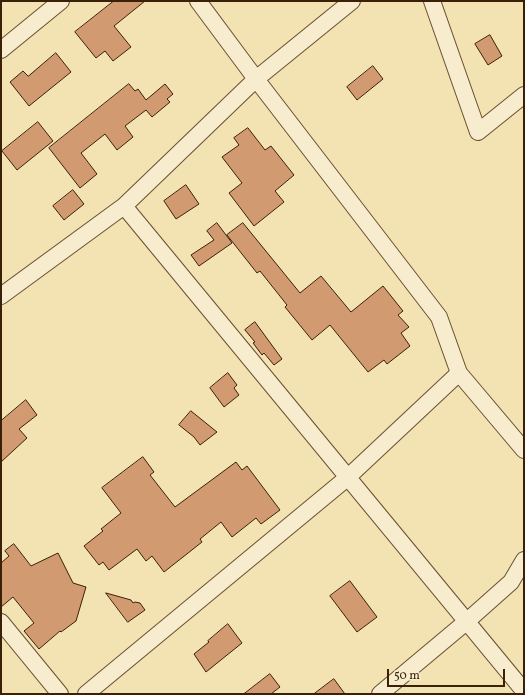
<!DOCTYPE html>
<style>
body{margin:0}
#map{position:relative;width:525px;height:695px;overflow:hidden;background:#f3e2b2;font-family:Vollkorn,serif}
canvas{display:block}
.frame{position:absolute;inset:0;border:2px solid #3b2008;pointer-events:none}
.scale{position:absolute;left:387px;top:669px;width:118px;height:18px;box-sizing:border-box;border:2px solid #3b2008;border-top:0;padding-left:5px;font-size:12px;line-height:14px;white-space:nowrap;color:#3b2008;-webkit-text-stroke:3px #f7eccd;paint-order:stroke}
</style>
<div id="map">
<canvas width="525" height="695"></canvas>
<div class="frame"></div>
<div class="scale">50 m</div>
</div>
<script>
const c = document.querySelector('canvas').getContext('2d');
c.lineJoin = 'round';
function fillPath(path, color) { c.fillStyle = color; c.fill(path, 'evenodd'); }
function stroke(path, color, width, dash) { c.strokeStyle = color; c.lineWidth = width; c.lineCap = dash ? 'butt' : 'round'; c.setLineDash(dash || []); c.stroke(path); }
const building = new Path2D(`
 M 114,1 L 145,1 L 114,26 L 131,47 L 113,61 L 105,51 L 96,58 L 75,32 Z
 M 490,35 L 502,56 L 488,65 L 475,44 Z
 M 56,53 L 71,72 L 29,106 L 10,82 L 23,71 L 28,76 Z
 M 373,66 L 383,79 L 357,100 L 347,87 Z
 M 129,84 L 135,91 L 138,89 L 146,100 L 165,84 L 173,94 L 167,99 L 170,102 L 152,117 L 146,110 L 125,126 L 133,137 L 117,150 L 105,134 L 81,153 L 97,174 L 80,188 L 49,148 Z
 M 38,122 L 53,141 L 17,170 L 2,151 Z
 M 248,128 L 265,150 L 271,146 L 294,175 L 275,191 L 284,202 L 254,226 L 229,193 L 242,183 L 222,157 L 239,145 L 234,138 Z
 M 186,185 L 199,204 L 176,219 L 164,201 Z
 M 73,190 L 84,204 L 64,220 L 53,206 Z
 M 217,223 L 232,243 L 199,266 L 191,255 L 214,240 L 207,231 Z
 M 243,223 L 300,293 L 321,276 L 351,312 L 383,286 L 403,311 L 398,315 L 409,327 L 401,333 L 410,346 L 387,364 L 384,360 L 368,372 L 330,325 L 312,340 L 285,307 L 287,305 L 260,271 L 257,273 L 227,235 Z
 M 255,322 L 282,359 L 274,365 L 264,353 L 262,355 L 253,343 L 255,342 L 245,330 Z
 M 228,373 L 237,385 L 234,388 L 239,395 L 224,407 L 210,388 Z
 M 26,400 L 37,415 L 19,429 L 27,438 L 1,462 L 1,421 Z
 M 191,411 L 217,432 L 200,445 L 194,437 L 179,425 Z
 M 143,457 L 154,472 L 150,475 L 175,507 L 236,462 L 242,470 L 247,466 L 280,510 L 261,524 L 256,518 L 232,537 L 221,522 L 200,539 L 202,542 L 164,572 L 152,556 L 146,561 L 137,549 L 109,570 L 103,562 L 99,565 L 84,546 L 103,531 L 101,529 L 121,513 L 102,488 Z
 M 14,544 L 31,566 L 58,553 L 73,583 L 86,587 L 76,621 L 61,632 L 60,631 L 39,649 L 24,631 L 34,623 L 13,597 L 1,607 L 1,563 L 9,556 L 5,551 Z
 M 350,581 L 377,617 L 357,632 L 330,596 Z
 M 106,593 L 131,600 L 133,603 L 135,602 L 140,603 L 145,610 L 128,622 Z
 M 228,624 L 242,643 L 206,672 L 194,654 L 209,642 L 208,641 Z
 M 270,674 L 280,687 L 271,694 L 244,694 Z
 M 334,679 L 345,694 L 314,694 Z`);
const minor = new Path2D(`
 M 198,1 L 256,79 L 439,317 L 459,373 L 524,450
 M 432,1 L 478,132 L 524,95
 M 1,50 L 61,1
 M 124,206 L 524,691
 M 1,296 L 124,206 L 256,79 L 352,1
 M 1,622 L 60,694
 M 86,694 L 347,478 L 459,373
 M 380,694 L 466,622 L 511,582 L 524,560`);
fillPath(building, '#d29a70');
stroke(building, '#3b2008', 1);
stroke(minor, '#695032', 18);
stroke(minor, '#f7eccd', 16);
</script>
